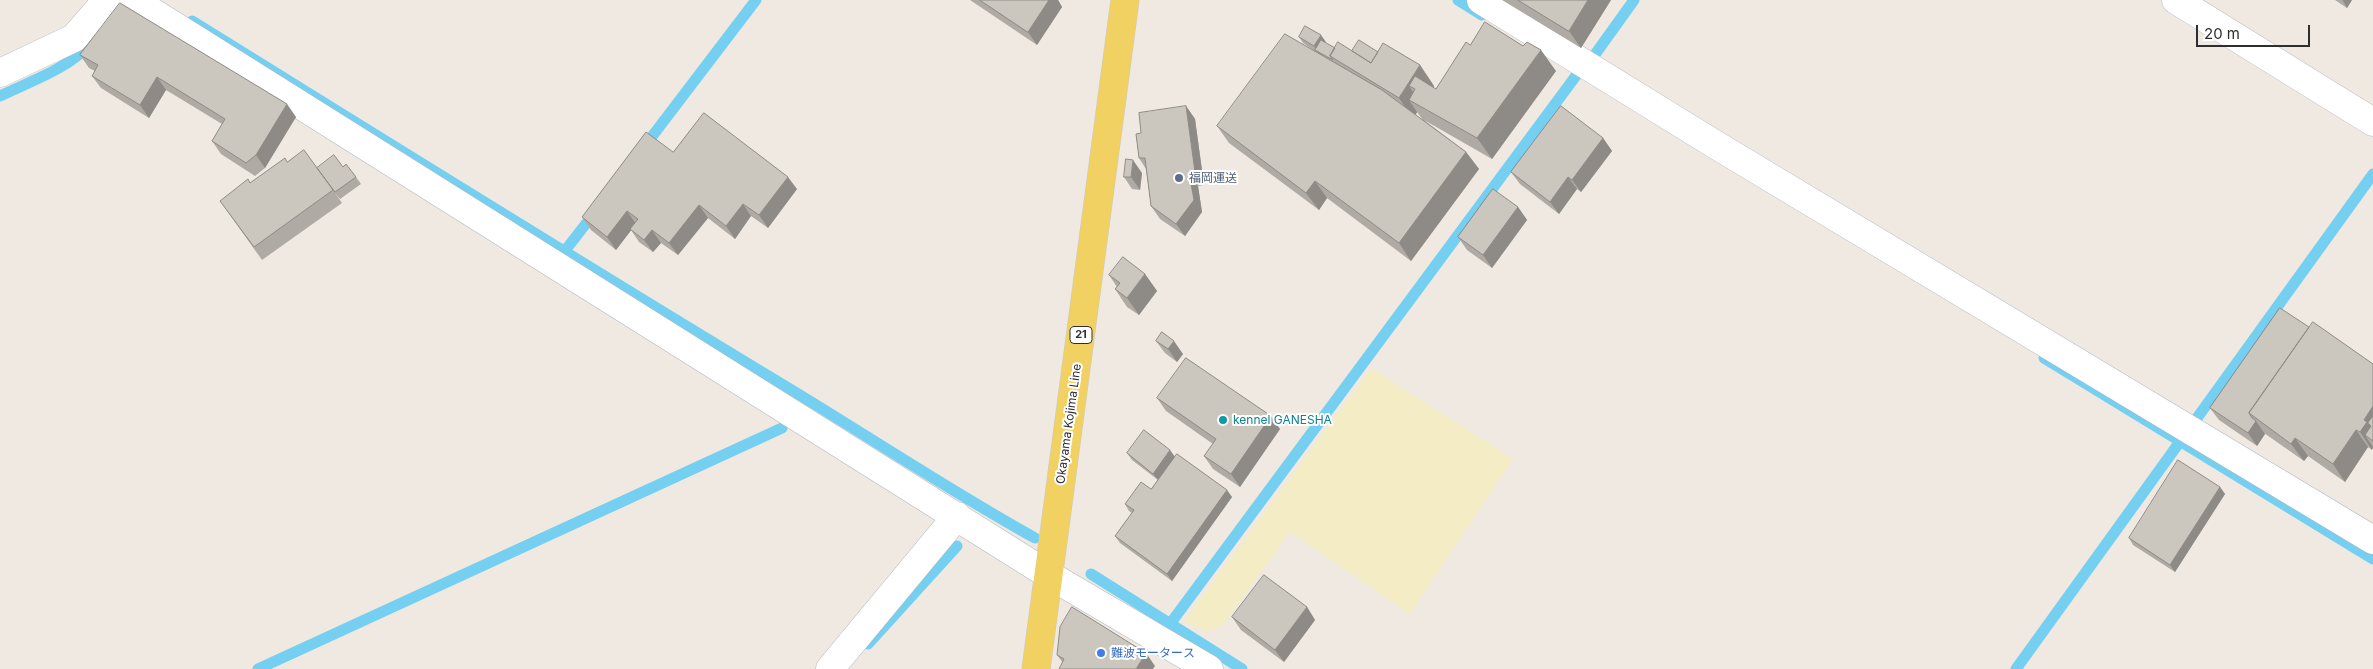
<!DOCTYPE html>
<meta charset="utf-8">
<style>
body{margin:0}
#map{position:relative;width:2373px;height:669px;overflow:hidden;background:#efe9e1;font-family:Inter,sans-serif}
canvas{display:block}
.scale{position:absolute;left:2196px;top:25px;width:114px;height:22px;box-sizing:border-box;border:2px solid #2e2e2e;border-top:0;padding-left:6px;font-size:15px;line-height:18px;white-space:nowrap;color:#2e2e2e;-webkit-text-stroke:4px #fff;paint-order:stroke}
</style>
<div id="map">
<canvas width="2373" height="669"></canvas>
<div class="scale">20 m</div>
</div>
<script>
const c = document.querySelector('canvas').getContext('2d');
c.lineJoin = 'round';
function fillPath(path, color) { c.fillStyle = color; c.fill(path, 'evenodd'); }
function stroke(path, color, width, dash) { c.strokeStyle = color; c.lineWidth = width; c.lineCap = dash ? 'butt' : 'round'; c.setLineDash(dash || []); c.stroke(path); }
function write(font, color, halo, rows, align = 'center') {
  c.font = font + ' Inter,"Noto Sans JP",sans-serif'; c.lineWidth = 4; c.setLineDash([]); c.textBaseline = 'middle'; c.strokeStyle = halo; c.fillStyle = color; for (const [text, x, y, turn = 0] of rows) {
    c.save(); c.translate(x, y); c.rotate((+turn || 0) * Math.PI / 180); c.textAlign = isNaN(turn) ? turn : align; if (halo) c.strokeText(text, 0, 0); c.fillText(text, 0, 0); c.restore();
  }
}
const sand = new Path2D(`
 M 1371,368 L 1513,459 L 1410,614 L 1290,532 L 1222,626 L 1206,632 L 1184,621 Z`);
const stream = new Path2D(`
 M 1458,0 L 1482,15
 M 192,21 C 389,143 586,266 785,386 C 868,436 950,491 1035,538
 M 1586,67 L 1634,0
 M 0,96 C 31,81 68,69 91,43
 M 644,147 L 756,0
 M 564,252 L 595,212
 M 2044,358 L 2373,559
 M 1091,574 L 1242,669
 M 1170,624 L 1578,73
 M 868,644 L 957,546
 M 258,669 L 782,428
 M 2016,669 L 2373,174`);
const street = new Path2D(`
 M 133,0 L 1049,575 L 1209,669
 M 1481,0 L 1716,145 L 2373,540
 M 0,73 L 74,38 L 107,0
 M 830,669 L 957,516`);
const secondary = new Path2D(`
 M 2176,0 L 2373,122`);
const primary = new Path2D(`
 M 1036,669 L 1125,0`);
const wall = new Path2D(`
 M 970,0 L 1058,0 L 1062,7 L 1037,45 Z
 M 1502,0 L 1611,0 L 1581,48 Z
 M 2335,0 L 2352,0 L 2347,8 Z
 M 1299,37 L 1326,42 L 1325,43 L 1335,48 L 1352,51 L 1378,51 L 1420,65 L 1434,86 L 1433,88 L 1436,89 L 1470,45 L 1556,71 L 1492,159 L 1424,120 L 1466,152 L 1479,169 L 1411,261 L 1327,198 L 1319,210 L 1229,143 L 1217,126 L 1316,52 L 1303,43 ZM 1417,112 L 1423,120 L 1416,115 Z
 M 80,55 L 296,117 L 265,168 L 255,176 L 221,154 L 212,141 L 222,124 L 166,90 L 149,118 L 101,88 L 92,76 L 95,71 L 89,68 Z
 M 1186,106 L 1195,119 L 1204,185 L 1198,186 L 1202,212 L 1185,236 L 1160,219 L 1151,206 L 1146,169 L 1139,158 L 1141,133 Z
 M 1603,138 L 1612,151 L 1581,192 L 1577,189 L 1559,214 L 1520,184 L 1511,172 Z
 M 673,152 L 797,189 L 768,228 L 751,216 L 735,239 L 708,218 L 678,255 L 661,243 L 653,252 L 639,242 L 631,230 L 616,250 L 591,230 L 582,217 Z
 M 287,162 L 317,168 L 343,167 L 356,177 L 361,184 L 340,199 L 335,193 L 342,203 L 262,260 L 220,201 Z
 M 1142,173 L 1140,190 L 1132,189 L 1124,177 Z
 M 1518,207 L 1527,220 L 1492,268 L 1467,250 L 1458,237 Z
 M 1145,274 L 1157,291 L 1139,315 L 1127,307 L 1115,289 L 1117,287 L 1109,275 Z
 M 2309,327 L 2373,364 L 2373,448 L 2372,450 L 2368,447 L 2345,482 L 2308,456 L 2304,461 L 2264,433 L 2265,434 L 2257,446 L 2219,420 L 2210,408 Z
 M 1156,341 L 1183,354 L 1177,362 L 1165,353 Z
 M 1157,398 L 1280,429 L 1240,487 L 1213,469 L 1204,456 L 1213,444 L 1166,411 Z
 M 1127,453 L 1174,457 L 1232,497 L 1172,581 L 1120,543 L 1115,536 L 1132,513 L 1129,511 L 1125,504 L 1151,489 L 1158,480 L 1132,460 Z
 M 2220,487 L 2225,494 L 2175,572 L 2133,545 L 2129,538 Z
 M 1307,607 L 1315,620 L 1284,662 L 1241,630 L 1232,617 Z
 M 1057,655 L 1155,666 L 1063,663 Z`);
const shadedWall = new Path2D(`
 M 1049,0 L 1058,0 L 1062,7 L 1037,45 L 1028,32 Z
 M 1588,0 L 1611,0 L 1581,48 L 1569,31 Z
 M 2343,0 L 2352,0 L 2347,8 L 2343,1 Z
 M 1321,35 L 1326,42 L 1319,53 L 1314,46 Z
 M 1541,50 L 1556,71 L 1492,159 L 1477,138 Z
 M 1420,65 L 1434,86 L 1424,102 L 1415,89 L 1409,86 L 1422,105 L 1409,100 L 1417,112 L 1413,119 L 1399,98 Z
 M 157,77 L 166,90 L 149,118 L 140,105 Z
 M 287,104 L 296,117 L 265,168 L 256,155 Z
 M 1186,106 L 1195,119 L 1204,185 L 1195,172 Z
 M 1603,138 L 1612,151 L 1581,192 L 1572,180 Z
 M 1466,152 L 1479,169 L 1411,261 L 1399,243 Z
 M 1133,160 L 1142,173 L 1140,190 L 1131,177 Z
 M 1189,173 L 1198,186 L 1202,212 L 1185,236 L 1176,224 Z
 M 788,177 L 797,189 L 768,228 L 759,215 Z
 M 1568,177 L 1577,189 L 1559,214 L 1550,202 Z
 M 1315,181 L 1327,198 L 1319,210 L 1306,193 Z
 M 743,204 L 751,216 L 735,239 L 726,226 Z
 M 699,205 L 708,218 L 678,255 L 669,243 Z
 M 1518,207 L 1527,220 L 1492,268 L 1483,255 Z
 M 627,211 L 636,224 L 616,250 L 607,237 Z
 M 652,230 L 661,243 L 653,252 L 644,240 Z
 M 1145,274 L 1157,291 L 1139,315 L 1127,298 Z
 M 1174,341 L 1183,354 L 1177,362 L 1168,349 Z
 M 2373,406 L 2373,430 L 2370,426 L 2373,431 L 2365,435 L 2373,447 L 2372,450 L 2360,432 L 2364,420 Z
 M 1271,416 L 1280,429 L 1240,487 L 1231,474 Z
 M 2256,421 L 2265,434 L 2257,446 L 2248,433 Z
 M 2356,430 L 2368,447 L 2345,482 L 2333,464 Z
 M 2295,438 L 2308,456 L 2304,461 L 2291,444 Z
 M 1170,450 L 1175,457 L 1158,480 L 1153,474 Z
 M 2220,487 L 2225,494 L 2175,572 L 2170,565 Z
 M 1227,490 L 1232,497 L 1172,581 L 1167,574 Z
 M 1307,607 L 1315,620 L 1284,662 L 1275,650 Z
 M 1146,653 L 1155,666 L 1153,669 L 1136,669 Z`);
const building = new Path2D(`
 M 980,0 L 1049,0 L 1028,32 Z
 M 1518,0 L 1588,0 L 1569,31 Z
 M 120,3 L 287,104 L 256,155 L 246,163 L 212,141 L 225,119 L 157,77 L 140,105 L 92,76 L 98,65 L 80,55 Z
 M 1485,22 L 1523,46 L 1527,42 L 1541,50 L 1477,138 L 1409,100 L 1415,89 L 1409,86 L 1415,76 L 1436,89 L 1466,42 L 1470,45 Z
 M 1305,26 L 1321,35 L 1314,46 L 1299,37 Z
 M 1285,34 L 1382,90 L 1466,152 L 1399,243 L 1315,181 L 1306,193 L 1217,126 Z
 M 1321,40 L 1335,48 L 1330,56 L 1333,60 L 1315,50 Z
 M 1359,40 L 1378,52 L 1371,63 L 1352,51 Z
 M 1338,42 L 1371,63 L 1383,43 L 1420,65 L 1399,98 L 1330,56 Z
 M 1186,106 L 1195,172 L 1189,173 L 1194,200 L 1176,224 L 1151,206 L 1145,158 L 1139,158 L 1136,134 L 1141,133 L 1139,113 Z
 M 1561,106 L 1603,138 L 1572,180 L 1568,177 L 1550,202 L 1511,172 Z
 M 704,113 L 788,177 L 759,215 L 743,204 L 726,226 L 699,205 L 669,243 L 652,230 L 644,240 L 630,229 L 638,219 L 627,211 L 607,237 L 582,217 L 646,132 L 673,152 Z
 M 304,150 L 333,190 L 254,247 L 220,201 L 248,179 L 250,183 L 285,158 L 287,162 Z
 M 334,155 L 343,167 L 346,164 L 356,177 L 335,192 L 317,168 Z
 M 1126,159 L 1133,160 L 1131,177 L 1124,177 Z
 M 1493,189 L 1518,207 L 1483,255 L 1458,237 Z
 M 1123,257 L 1145,274 L 1127,298 L 1115,289 L 1120,283 L 1109,275 Z
 M 2280,308 L 2309,327 L 2249,413 L 2252,418 L 2256,421 L 2248,433 L 2210,408 Z
 M 2313,322 L 2373,364 L 2373,406 L 2364,420 L 2367,422 L 2360,432 L 2356,430 L 2333,464 L 2295,438 L 2291,444 L 2249,413 Z
 M 1162,332 L 1174,341 L 1168,349 L 1156,341 Z
 M 1186,358 L 1271,416 L 1231,474 L 1204,456 L 1216,439 L 1157,398 Z
 M 2373,416 L 2373,441 L 2365,435 L 2371,426 L 2368,423 Z
 M 1144,430 L 1170,450 L 1153,474 L 1127,453 Z
 M 1177,454 L 1227,490 L 1167,574 L 1115,536 L 1134,510 L 1125,504 L 1141,482 L 1151,489 Z
 M 2178,460 L 2220,487 L 2170,565 L 2129,538 Z
 M 1264,575 L 1307,607 L 1275,650 L 1232,617 Z
 M 1072,607 L 1146,653 L 1136,669 L 1059,669 L 1064,659 L 1057,655 L 1060,627 Z`);
const markers = [
 [1179,178,5,"#5c6f8a"],
 [1223,420,5,"#0f9aa8"],
 [1101,653,5,"#3f7fe0"]
];
const shields = [
 [1081,335,22]
];
const shieldNames = [
 ["21",1081,335]
];
const serviceNames = [
 ["福岡運送",1189,178]
];
const cultureNames = [
 ["kennel GANESHA",1233,420]
];
const streetNames = [
 ["Okayama Kojima Line",1069,424,-82]
];
const shopNames = [
 ["難波モータース",1111,653]
];
fillPath(sand, '#f3ecc5');
stroke(stream, '#75cff0', 11);
stroke(street, '#b4b7c1', 29);
stroke(secondary, '#b4b7c1', 29);
stroke(primary, '#c9c9c9', 29);
stroke(street, '#fff', 28);
stroke(secondary, '#fff', 28);
stroke(primary, '#f2d163', 28);
fillPath(wall, '#afaba4');
fillPath(shadedWall, '#8e8b86');
fillPath(building, '#cbc7bf');
stroke(building, '#8e8b86', 1);
for (const [x, y, r, color] of markers) { const dot = new Path2D(); dot.arc(x, y, r, 0, 2 * Math.PI); c.fillStyle = color; c.fill(dot); stroke(dot, '#fff', 2); }
for (const [x, y, w] of shields) { const box = new Path2D(); box.roundRect(x - w / 2, y - 8.5, w, 17, 4); c.fillStyle = '#fff'; c.fill(box); stroke(box, '#2e2e2e', 1); }
write('bold 11px', '#2e2e2e', null, shieldNames);
write('12px', '#4e5e75', '#fff', serviceNames, 'left');
write('12px', '#0d838f', '#fff', cultureNames, 'left');
write('12px', '#2e2e2e', '#fff', streetNames);
write('12px', '#366cbe', '#fff', shopNames, 'left');
</script>
